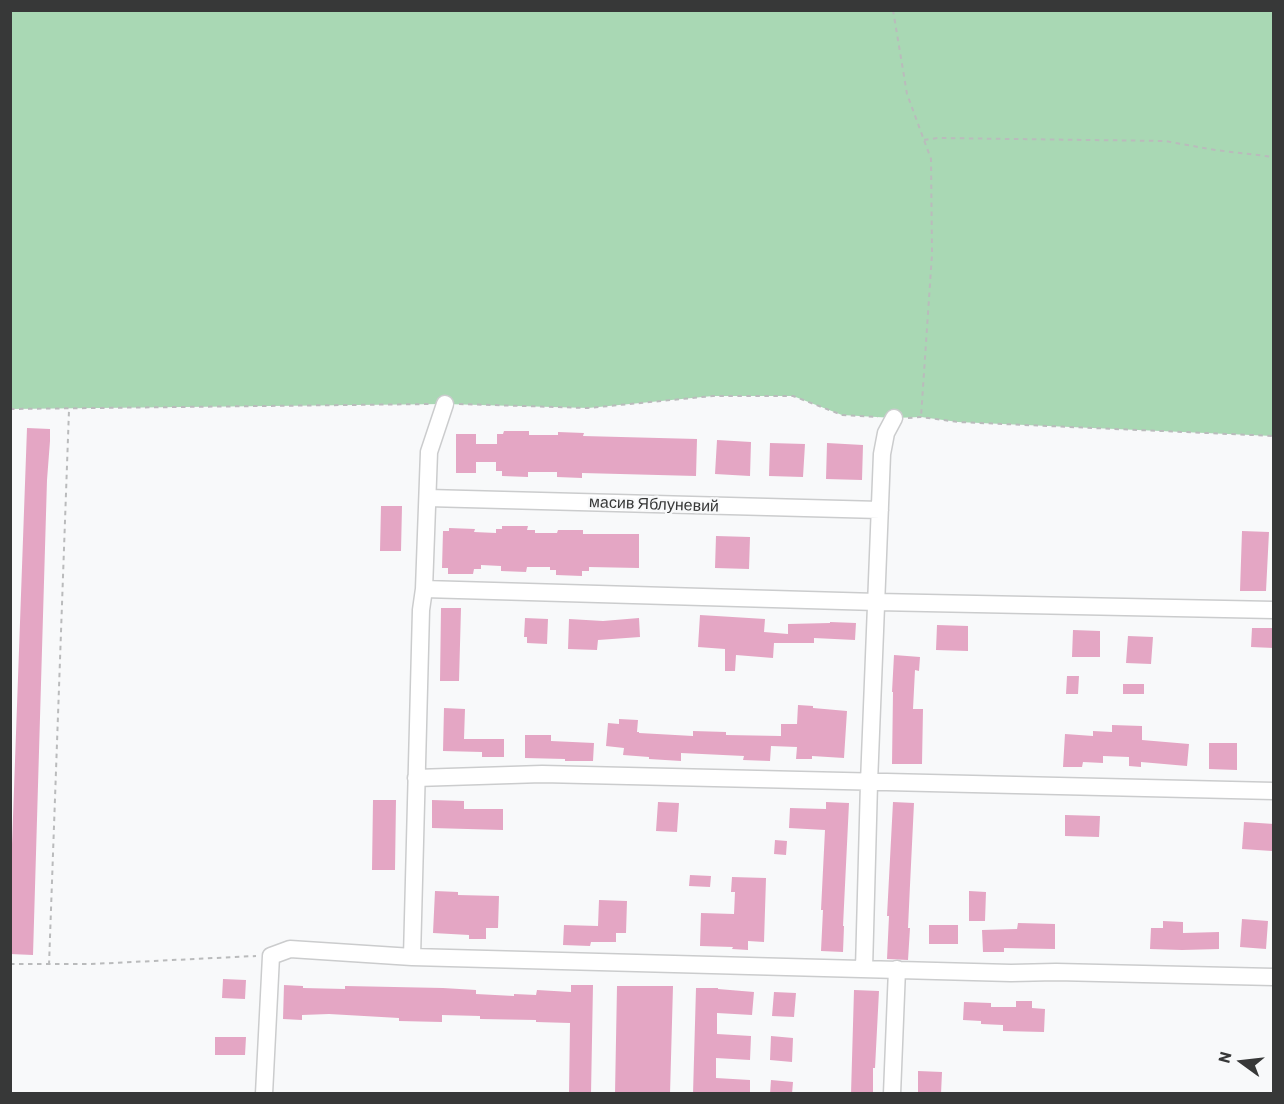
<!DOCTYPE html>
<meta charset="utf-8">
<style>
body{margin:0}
#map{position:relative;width:1284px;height:1104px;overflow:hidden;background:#f8f9fa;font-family:Barlow,sans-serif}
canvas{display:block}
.frame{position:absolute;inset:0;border:12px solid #373838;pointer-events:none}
.north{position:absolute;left:1212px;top:1032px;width:60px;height:60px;-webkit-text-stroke:4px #f8f9fa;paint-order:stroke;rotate:285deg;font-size:16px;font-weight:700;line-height:24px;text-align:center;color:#373838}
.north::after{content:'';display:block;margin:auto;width:21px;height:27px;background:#373838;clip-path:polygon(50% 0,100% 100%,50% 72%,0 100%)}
</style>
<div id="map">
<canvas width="1284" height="1104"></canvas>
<div class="frame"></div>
<div class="north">N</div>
</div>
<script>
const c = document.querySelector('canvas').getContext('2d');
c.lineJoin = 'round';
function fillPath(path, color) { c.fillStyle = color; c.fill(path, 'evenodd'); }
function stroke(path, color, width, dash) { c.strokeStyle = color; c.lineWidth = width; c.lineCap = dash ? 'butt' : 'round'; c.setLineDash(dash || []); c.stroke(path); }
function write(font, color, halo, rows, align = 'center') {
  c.font = font + ' Barlow,sans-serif'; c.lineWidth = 4.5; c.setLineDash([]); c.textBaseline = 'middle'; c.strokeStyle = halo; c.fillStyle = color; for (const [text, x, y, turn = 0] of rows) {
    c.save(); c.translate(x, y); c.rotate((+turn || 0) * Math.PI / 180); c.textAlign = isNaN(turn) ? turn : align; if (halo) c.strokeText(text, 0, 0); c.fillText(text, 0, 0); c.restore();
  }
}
const green = new Path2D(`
 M 10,11 L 1273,11 L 1273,436 L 958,422 L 921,417 L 894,418 L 842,415 L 793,396 L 713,396 L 588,408 L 445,404 L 11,409 Z`);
const building = new Path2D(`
 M 27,428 L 50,429 L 50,441 L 47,480 L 33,955 L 10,954 L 11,872 Z
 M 504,431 L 529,431 L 529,435 L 558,435 L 558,432 L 584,433 L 583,436 L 697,439 L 696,476 L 582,473 L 582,478 L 557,477 L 557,472 L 528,472 L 528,477 L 502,476 L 502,471 L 496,471 L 496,462 L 476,462 L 476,473 L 456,473 L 456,434 L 476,434 L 476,444 L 497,444 L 497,434 L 503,434 Z
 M 717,440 L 751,442 L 750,476 L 715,474 Z
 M 770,443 L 805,444 L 803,477 L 769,476 Z
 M 827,443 L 863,445 L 862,480 L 826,479 Z
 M 381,506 L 402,506 L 401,551 L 380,551 Z
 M 502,526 L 528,526 L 527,530 L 535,530 L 535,533 L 557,533 L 558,530 L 583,530 L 583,534 L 639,534 L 639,568 L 589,567 L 589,571 L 582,571 L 582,576 L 556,575 L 556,570 L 550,570 L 550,567 L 527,567 L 526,572 L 501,571 L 501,566 L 481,565 L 481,569 L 474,569 L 473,574 L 448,574 L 448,568 L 442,568 L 443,531 L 449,531 L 449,528 L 475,529 L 474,532 L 496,533 L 496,529 L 502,529 Z
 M 1242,531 L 1269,532 L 1266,591 L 1240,591 Z
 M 716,536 L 750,537 L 749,569 L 715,568 Z
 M 441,608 L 461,608 L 459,681 L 440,681 Z
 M 700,615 L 765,619 L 764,632 L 788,634 L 788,624 L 830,623 L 830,622 L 856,623 L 855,640 L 814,638 L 814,643 L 774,643 L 773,658 L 736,655 L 735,671 L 725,671 L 725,649 L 698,647 Z
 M 525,618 L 548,619 L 547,644 L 527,643 L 527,637 L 524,637 Z
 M 639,618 L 640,637 L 598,640 L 597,650 L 568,649 L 569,619 L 603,621 Z
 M 937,625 L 968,626 L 968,651 L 936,650 Z
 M 1252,628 L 1274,628 L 1274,648 L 1251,647 Z
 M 1073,630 L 1100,631 L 1100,657 L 1072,657 Z
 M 1128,636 L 1153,637 L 1151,664 L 1126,663 Z
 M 894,655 L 920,657 L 919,671 L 915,670 L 913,709 L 923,709 L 922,764 L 892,764 L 893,692 L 892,692 Z
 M 1067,676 L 1079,676 L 1078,694 L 1066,694 Z
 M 1123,684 L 1144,684 L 1144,694 L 1123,694 Z
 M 798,705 L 813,706 L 813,708 L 847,711 L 844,758 L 812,756 L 812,759 L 796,759 L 797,747 L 771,746 L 770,761 L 743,760 L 744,756 L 681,753 L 681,761 L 649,759 L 649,757 L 623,755 L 624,748 L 606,746 L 608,723 L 619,724 L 619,719 L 638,720 L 637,732 L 639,732 L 639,733 L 693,736 L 693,731 L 726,732 L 726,735 L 781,736 L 781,724 L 797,724 Z
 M 444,708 L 465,709 L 464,739 L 504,739 L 504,757 L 482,757 L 482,752 L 443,751 Z
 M 1112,725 L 1142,726 L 1142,740 L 1189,744 L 1187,766 L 1141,762 L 1141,767 L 1129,766 L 1129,757 L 1103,756 L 1103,763 L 1083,762 L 1082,767 L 1063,767 L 1065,734 L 1093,736 L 1093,731 L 1112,732 Z
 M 525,735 L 551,735 L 551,741 L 594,743 L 593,761 L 565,761 L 565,759 L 525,758 Z
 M 1209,743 L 1237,743 L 1237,770 L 1209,769 Z
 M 373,800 L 396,800 L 395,870 L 372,870 Z
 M 432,800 L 464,801 L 464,809 L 503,809 L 503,830 L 432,828 Z
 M 658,802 L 679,803 L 677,832 L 656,831 Z
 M 826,802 L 849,803 L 843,926 L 844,926 L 843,952 L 821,951 L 823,910 L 821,910 L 825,830 L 789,828 L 790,808 L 826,809 Z
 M 893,802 L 914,803 L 910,885 L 908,928 L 910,928 L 908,960 L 887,959 L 889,916 L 887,916 Z
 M 1065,815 L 1100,816 L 1099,837 L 1065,836 Z
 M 1244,822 L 1274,824 L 1272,851 L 1242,849 Z
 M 775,840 L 787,841 L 786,855 L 774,854 Z
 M 690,875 L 711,876 L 710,887 L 689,886 Z
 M 732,877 L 766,878 L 764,942 L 748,941 L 748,950 L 732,949 L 733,947 L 700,946 L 701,913 L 734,914 L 735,892 L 731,892 Z
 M 435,891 L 458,892 L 458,895 L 499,896 L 498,928 L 486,928 L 486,939 L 469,939 L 469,935 L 433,933 Z
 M 969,891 L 986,892 L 985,921 L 969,921 Z
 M 599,900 L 627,901 L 626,933 L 616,933 L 616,942 L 591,942 L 590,946 L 563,945 L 564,925 L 598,926 Z
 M 1242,919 L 1268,921 L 1266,949 L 1240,947 Z
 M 1163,921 L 1183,922 L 1183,933 L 1219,932 L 1219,949 L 1182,950 L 1150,949 L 1151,928 L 1163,928 Z
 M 1018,923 L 1055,924 L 1055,949 L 1004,948 L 1004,952 L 983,952 L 982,930 L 1017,929 Z
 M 929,925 L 958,925 L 958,944 L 929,944 Z
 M 223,979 L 246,980 L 245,999 L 222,998 Z
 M 284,985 L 303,986 L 303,988 L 345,989 L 345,986 L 443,988 L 476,990 L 476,994 L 514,996 L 514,994 L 536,995 L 537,990 L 571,992 L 571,985 L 593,985 L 591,1094 L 569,1094 L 570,1023 L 536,1022 L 536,1020 L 480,1019 L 480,1016 L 442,1015 L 442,1022 L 399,1021 L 399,1018 L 329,1014 L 302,1015 L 302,1020 L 283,1019 Z
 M 617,986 L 673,986 L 670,1094 L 615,1094 Z
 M 696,988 L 718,988 L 718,989 L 754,992 L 752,1015 L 717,1013 L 717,1034 L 751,1036 L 750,1060 L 716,1058 L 716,1078 L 750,1080 L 750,1094 L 693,1094 Z
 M 854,990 L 879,991 L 875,1068 L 873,1068 L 873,1094 L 851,1094 Z
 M 774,992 L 796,993 L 794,1017 L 772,1016 Z
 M 1016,1001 L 1032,1001 L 1032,1008 L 1045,1009 L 1044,1032 L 1003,1031 L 1003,1025 L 981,1024 L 981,1021 L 963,1020 L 964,1002 L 991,1003 L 991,1007 L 1016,1007 Z
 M 771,1036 L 793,1038 L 792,1062 L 770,1060 Z
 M 215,1037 L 246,1037 L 245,1055 L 215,1055 Z
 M 918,1071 L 942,1072 L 941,1094 L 918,1094 Z
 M 771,1080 L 793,1082 L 792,1094 L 770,1094 Z`);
const path = new Path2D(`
 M 893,10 L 907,94 L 931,159 L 932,254 L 921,417
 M 924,140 L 938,138 L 1165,141 L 1215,150 L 1274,157
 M 459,404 L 588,408 L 713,396 L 793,396 L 842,415 L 878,417
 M 10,409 L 430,404
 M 908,418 L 921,417 L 958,422 L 1274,436
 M 10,964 L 91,964 L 256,956
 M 49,965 L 69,410`);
const minor = new Path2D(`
 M 428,498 L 880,510
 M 424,589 L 877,602 L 1274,610
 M 416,778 L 542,774 L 1274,791
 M 412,957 L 421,610 L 424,589 L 429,452 L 445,404
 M 864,969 L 869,783 L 882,454 L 886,433 L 894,418
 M 264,1094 L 271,956 L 290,949 L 412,957 L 1011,973 L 1056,972 L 1274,977
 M 892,1094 L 897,969`);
const streetNames = [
 ["масив Яблуневий",654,504,2]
];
fillPath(green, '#a9d8b4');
fillPath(building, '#e4a6c4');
stroke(minor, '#cbcccd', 19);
stroke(path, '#babbbc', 2, [4.5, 4.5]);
stroke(minor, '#fff', 16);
write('16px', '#373838', '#f8f9fa', streetNames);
</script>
